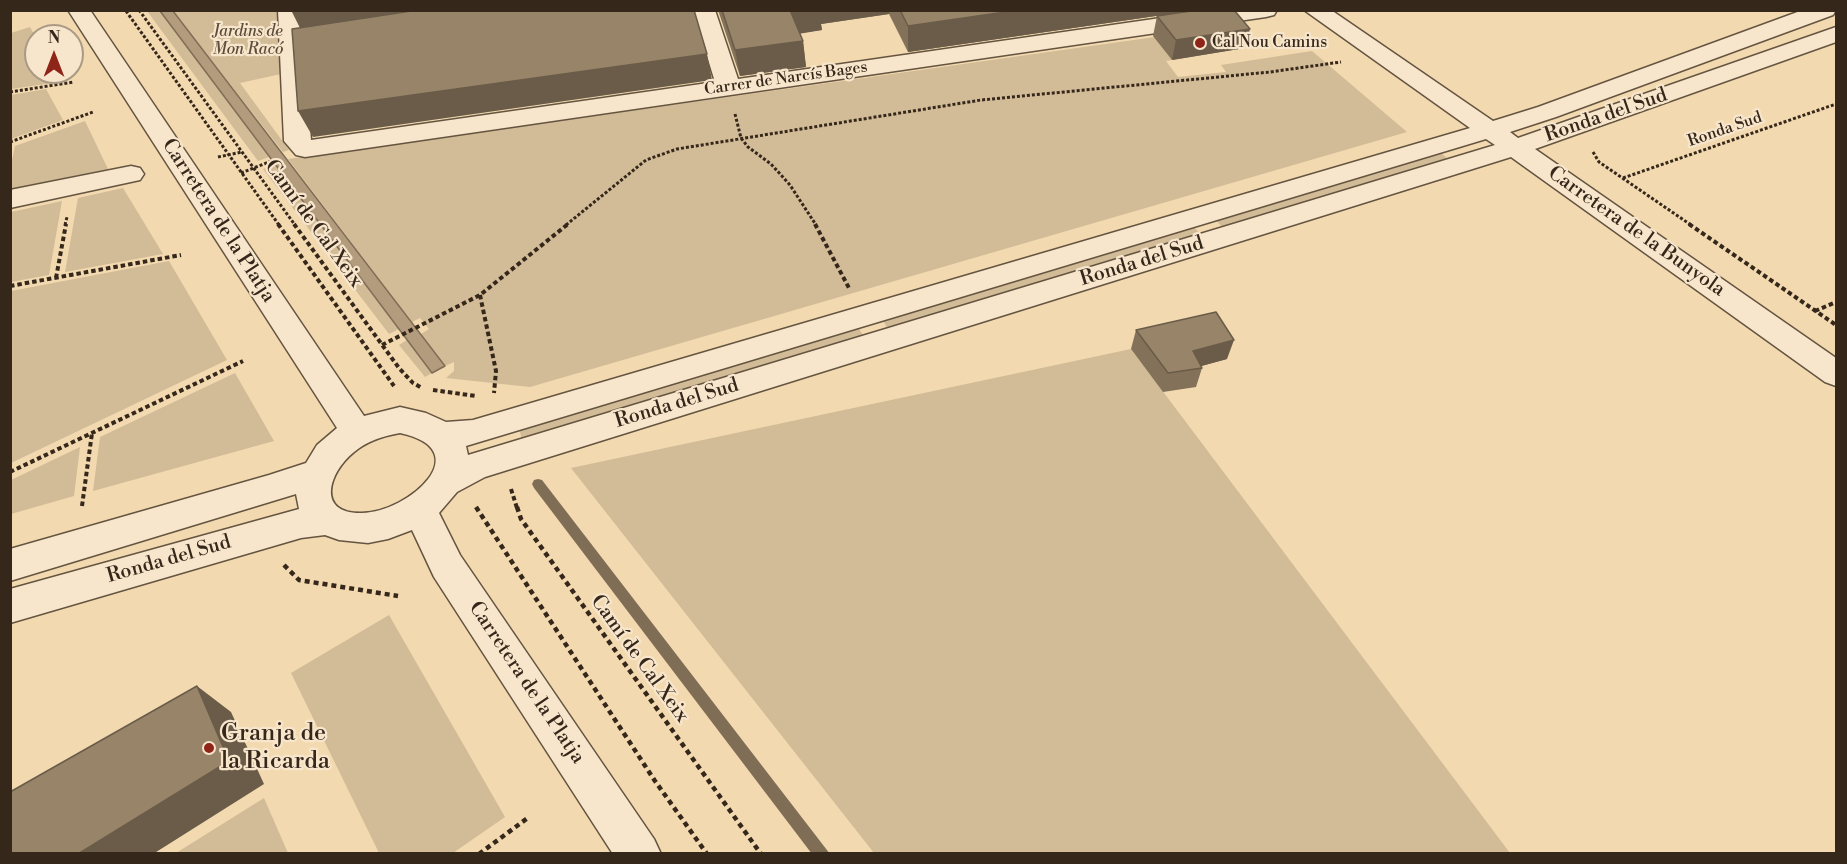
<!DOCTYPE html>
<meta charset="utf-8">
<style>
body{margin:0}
#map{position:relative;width:1847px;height:864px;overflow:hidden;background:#f2d9b0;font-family:"Libre Bodoni",serif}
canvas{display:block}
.frame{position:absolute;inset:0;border:12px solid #36271b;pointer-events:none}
.north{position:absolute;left:24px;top:24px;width:60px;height:60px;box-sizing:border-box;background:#f7e6cc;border:2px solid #aa9a85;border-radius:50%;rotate:0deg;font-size:16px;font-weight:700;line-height:24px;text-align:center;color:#36271b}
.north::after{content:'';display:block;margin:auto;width:21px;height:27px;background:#8f2418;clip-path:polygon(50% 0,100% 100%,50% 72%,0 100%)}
</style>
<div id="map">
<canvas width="1847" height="864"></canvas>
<div class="frame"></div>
<div class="north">N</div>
</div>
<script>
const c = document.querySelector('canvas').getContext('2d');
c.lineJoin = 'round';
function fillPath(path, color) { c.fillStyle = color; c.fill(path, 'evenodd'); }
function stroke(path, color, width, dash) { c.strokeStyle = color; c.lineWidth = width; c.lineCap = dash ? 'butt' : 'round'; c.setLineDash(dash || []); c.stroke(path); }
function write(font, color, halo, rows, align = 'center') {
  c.font = font + ' "Libre Bodoni",serif'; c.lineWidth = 4.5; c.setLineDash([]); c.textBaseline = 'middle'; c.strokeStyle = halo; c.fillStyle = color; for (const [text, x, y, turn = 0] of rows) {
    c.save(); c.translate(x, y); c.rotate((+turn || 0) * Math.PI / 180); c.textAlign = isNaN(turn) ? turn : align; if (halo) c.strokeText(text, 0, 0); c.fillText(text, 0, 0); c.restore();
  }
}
const green = new Path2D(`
 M 147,11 L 160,11 L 269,157 L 258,161 Z
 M 173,11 L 277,11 L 281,74 L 240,83 L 289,150 L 283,152 Z
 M 30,27 L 36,38 L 36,72 L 55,72 L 60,82 L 11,89 L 11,33 Z
 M 1155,37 L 1172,60 L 1166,61 L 1178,77 L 1226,72 L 1221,65 L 1312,51 L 1407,132 L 530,387 L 446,378 L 454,371 L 454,362 L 445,366 L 421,334 L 429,329 L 420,318 L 412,322 L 288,159 Z
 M 46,89 L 63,120 L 11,139 L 11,95 Z
 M 85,121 L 108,169 L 11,189 L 11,165 L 15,146 Z
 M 1440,152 L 1449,160 L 1223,228 L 1215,219 Z
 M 275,165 L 399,329 L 389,334 L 263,169 Z
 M 123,188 L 163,254 L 65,272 L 78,198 Z
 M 62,201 L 49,275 L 11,282 L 11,212 Z
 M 1193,226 L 1201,235 L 888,329 L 882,319 Z
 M 169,261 L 227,360 L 11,463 L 11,291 Z
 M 858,327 L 864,337 L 522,440 L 519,428 Z
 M 407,340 L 432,373 L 425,377 L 399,345 Z
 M 1131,349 L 1510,853 L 874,853 L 571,468 Z
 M 235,373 L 274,441 L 93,491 L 100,437 Z
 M 80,447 L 74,496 L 11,514 L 11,480 Z
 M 389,615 L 505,817 L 453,853 L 379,853 L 291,673 Z
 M 264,798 L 288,853 L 176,853 Z`);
const water = new Path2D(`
 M 160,11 L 173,11 L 445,366 L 432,373 Z`);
const stream = new Path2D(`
 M 538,479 L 542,480 L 830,854 L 812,854 L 534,488 L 532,484 L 534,480 Z`);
const pathFar2 = new Path2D(`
 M 139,10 L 295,225
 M 126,11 L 279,225
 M 10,92 L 74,82
 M 735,114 L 741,138 L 748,147 L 771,164 L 790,185 L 816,225
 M 10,142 L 93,112
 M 1593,152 L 1599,162 L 1691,225
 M 218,157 L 242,152
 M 241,173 L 274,160
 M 1623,178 L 1836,104
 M 65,225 L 67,217
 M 566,225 L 646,160 L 677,149 L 981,100 L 1270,72 L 1341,62`);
const pathFar1 = new Path2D(`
 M 278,224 L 394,386
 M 294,224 L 399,368 L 413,383 L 422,388
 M 815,224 L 849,288
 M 1689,224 L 1836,325
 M 56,278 L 66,224
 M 10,286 L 181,255
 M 480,295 L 496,371 L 494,393
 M 1815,311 L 1836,302
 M 382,345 L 480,295 L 568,224
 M 433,390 L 476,396
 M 10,472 L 243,361
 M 511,489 L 517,508
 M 82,506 L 92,433`);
const path = new Path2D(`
 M 476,507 L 655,781 L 707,854
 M 517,507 L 521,519 L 761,854
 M 284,565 L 299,580 L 398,596
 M 479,854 L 529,817`);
const minor = new Path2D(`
 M 68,10 L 90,10 L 364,416 L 400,407 L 426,413 L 446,422 L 473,420 L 1470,128 L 1304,10 L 1331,10 L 1493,121 L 1538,107 L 1803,10 L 1836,10 L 1833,15 L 1556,117 L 1510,132 L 1518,138 L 1836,27 L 1836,42 L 1535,149 L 1836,358 L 1836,386 L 1825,382 L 1511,157 L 485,477 L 457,492 L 439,513 L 460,555 L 654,839 L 661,854 L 613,854 L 434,577 L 412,530 L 388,539 L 368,543 L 339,540 L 325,535 L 301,538 L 10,623 L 10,589 L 299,509 L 296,494 L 10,581 L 10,549 L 269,475 L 306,463 L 317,445 L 337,428 ZM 1486,139 L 1495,145 L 468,455 L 466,446 ZM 400,433 C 479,450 409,512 362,513 C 316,514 328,473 354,452 C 367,441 383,436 400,433 Z
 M 278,10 L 300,10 L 311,140 L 715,82 L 693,10 L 715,10 L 738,79 L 1216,10 L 1277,10 L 1274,15 L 1266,17 L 305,157 L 296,155 L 284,141 Z
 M 131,166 L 140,168 L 144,174 L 140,180 L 10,208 L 10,190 Z`);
const wall = new Path2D(`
 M 718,10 L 1197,10 L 908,52 L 889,14 L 821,24 L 822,30 L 800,33 L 803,41 L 806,67 L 740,76 Z
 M 1157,16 L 1245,48 L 1172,60 L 1153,36 Z
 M 1136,330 L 1227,359 L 1201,366 L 1202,368 L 1196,387 L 1163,392 L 1131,349 Z`);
const shadedWall = new Path2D(`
 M 291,10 L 477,10 L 304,36 Z
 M 790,10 L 889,10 L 889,14 L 821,24 L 822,30 L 792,35 Z
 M 1019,10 L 1197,10 L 908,52 L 908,26 Z
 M 1250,29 L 1245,48 L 1172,60 L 1176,40 Z
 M 803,41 L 806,67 L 740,76 L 735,50 Z
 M 707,54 L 712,80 L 313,137 L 298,111 Z
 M 1234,340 L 1227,359 L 1187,370 L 1193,351 Z
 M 197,686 L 231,712 L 264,784 L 153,854 L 78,854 Z`);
const building = new Path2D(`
 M 418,10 L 694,10 L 707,54 L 298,111 L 292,29 Z
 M 722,10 L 790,10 L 803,41 L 735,50 Z
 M 900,10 L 1019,10 L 908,26 Z
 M 1198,10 L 1234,10 L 1250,29 L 1176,40 L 1157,16 Z
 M 1216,312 L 1234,340 L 1193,351 L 1202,368 L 1168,373 L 1136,330 Z
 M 197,686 L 229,761 L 78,854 L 10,854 L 10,792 Z`);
const markers = [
 [1200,43,6,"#8f2418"],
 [209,748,6,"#8f2418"]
];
const farParknames = [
 ["Jardins de",248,32],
 ["Mon Racó",248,50]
];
const farPoinames = [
 ["Cal Nou Camins",1212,43]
];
const farStreetnames = [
 ["Carrer de Narcís Bages",786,79,-8],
 ["Ronda Sud",1725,130,-19]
];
const streetNames = [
 ["Ronda del Sud",1606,116,-19],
 ["Carretera de la Platja",218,221,57],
 ["Camí de Cal Xeix",313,224,54],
 ["Carretera de la Bunyola",1636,232,35],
 ["Ronda del Sud",1142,262,-17],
 ["Ronda del Sud",677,404,-17],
 ["Ronda del Sud",169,560,-16],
 ["Camí de Cal Xeix",639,659,54],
 ["Carretera de la Platja",526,683,56]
];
const nearPoinames = [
 ["Granja de",221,734],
 ["la Ricarda",221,762]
];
fillPath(green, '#d2bb97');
fillPath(water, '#b29c7d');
stroke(water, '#806d56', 1.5);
fillPath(stream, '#806d56');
stroke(minor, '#655440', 3);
stroke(pathFar2, '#36271b', 3, [3, 2]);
stroke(pathFar1, '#36271b', 4, [4.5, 3]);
stroke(path, '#36271b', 4.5, [5, 4]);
fillPath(minor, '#f7e6cc');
fillPath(wall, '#837259');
fillPath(shadedWall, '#6a5c49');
fillPath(building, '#988468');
stroke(building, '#6a5c49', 1.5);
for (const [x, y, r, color] of markers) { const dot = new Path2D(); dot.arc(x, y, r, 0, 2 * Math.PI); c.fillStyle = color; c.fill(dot); stroke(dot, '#f7e6cc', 2); }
write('italic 16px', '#5d4c3a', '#f7e6cc', farParknames);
write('16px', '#36271b', '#f7e6cc', farPoinames, 'left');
write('16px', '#36271b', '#f7e6cc', farStreetnames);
write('20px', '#36271b', '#f7e6cc', streetNames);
write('24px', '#36271b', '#f7e6cc', nearPoinames, 'left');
</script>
